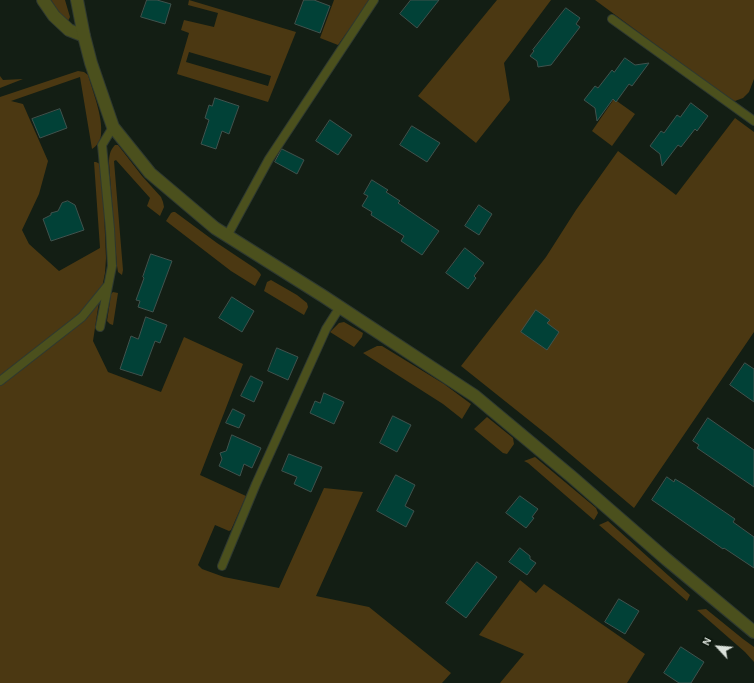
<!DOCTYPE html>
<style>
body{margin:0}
#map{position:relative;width:754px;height:683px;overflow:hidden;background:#131e14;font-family:"Alegreya Sans",sans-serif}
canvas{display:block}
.north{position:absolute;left:698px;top:627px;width:40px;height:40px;-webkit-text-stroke:3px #0a150b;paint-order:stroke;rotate:296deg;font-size:11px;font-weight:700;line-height:16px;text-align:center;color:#dbe2db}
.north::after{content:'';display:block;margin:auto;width:14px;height:18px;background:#dbe2db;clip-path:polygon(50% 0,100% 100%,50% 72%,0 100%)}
</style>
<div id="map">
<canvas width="754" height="683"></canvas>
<div class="north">N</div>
</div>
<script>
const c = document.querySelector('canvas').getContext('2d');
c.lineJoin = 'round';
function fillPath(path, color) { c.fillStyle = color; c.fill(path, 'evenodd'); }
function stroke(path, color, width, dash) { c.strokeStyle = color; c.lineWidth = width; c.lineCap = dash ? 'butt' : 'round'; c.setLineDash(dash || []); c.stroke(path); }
const green = new Path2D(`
 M 51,0 L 65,0 L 70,17 L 68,21 L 64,20 Z
 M 189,0 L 296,32 L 268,102 L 177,74 L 189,33 L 181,30 L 184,20 L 214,27 L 218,13 L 188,5 ZM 189,52 L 271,76 L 268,86 L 186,62 Z
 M 334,0 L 370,0 L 338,45 L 320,38 Z
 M 497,0 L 551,0 L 504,63 L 510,100 L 476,143 L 418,96 Z
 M 595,0 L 754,0 L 754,79 L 749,92 L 743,98 L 735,101 L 728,98 Z
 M 78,71 L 84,72 L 88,75 C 93,92 103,117 101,134 C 101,140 97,146 92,149 L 80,77 L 11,101 L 23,104 L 48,161 L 39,194 L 22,230 L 29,244 L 59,271 L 100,248 L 94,162 L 96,162 L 100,164 L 104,211 L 106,258 L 105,273 L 98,308 L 93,341 L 108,372 L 161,392 L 184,337 L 243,364 L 200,475 L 246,496 L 231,530 L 229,531 L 215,525 L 198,565 L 202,569 L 224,577 L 279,588 L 324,488 L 363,492 L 316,596 L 369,607 L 451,673 L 442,683 L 0,683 L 0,97 Z
 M 0,76 L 3,80 L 23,79 L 0,88 Z
 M 614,99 L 635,114 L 612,146 L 592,131 Z
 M 735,118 L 754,132 L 754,332 L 634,508 L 550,437 L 461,366 L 546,257 L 576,210 L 618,151 L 676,195 Z
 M 115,145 L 118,145 L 142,176 L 161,197 L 163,202 L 164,207 L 160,216 L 147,206 L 150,198 L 116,160 L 114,161 L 123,270 L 122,275 L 118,272 L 117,266 L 109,163 C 109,156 110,150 115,145 Z
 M 173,212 L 175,212 L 217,243 L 256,269 L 260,273 L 261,275 L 255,286 L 231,271 L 166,221 L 171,213 Z
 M 271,280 L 297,295 L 307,303 L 308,307 L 304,315 L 264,291 L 267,282 Z
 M 113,292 L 118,293 L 113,325 L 110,324 L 107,321 L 111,294 Z
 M 344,322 L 363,333 L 362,337 L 354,347 L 330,332 L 339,323 Z
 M 377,346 L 382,346 L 444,384 L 471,404 L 462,419 L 443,404 L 363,353 Z
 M 487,417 L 513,438 L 514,444 L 507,454 L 503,453 L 474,429 Z
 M 535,457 L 596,508 L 598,513 L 594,520 L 528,463 L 524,461 Z
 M 608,521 L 690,595 L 687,601 L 599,525 Z
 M 520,580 L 536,593 L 544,584 L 645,654 L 627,683 L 500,683 L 524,654 L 479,635 Z
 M 706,609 L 743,639 L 754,647 L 754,662 L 745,652 L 697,610 Z`);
const building = new Path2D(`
 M 147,0 L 157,0 L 171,4 L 165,24 L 141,17 Z
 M 304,0 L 314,0 L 330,6 L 320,33 L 295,24 Z
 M 411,0 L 439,0 L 417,28 L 400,14 Z
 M 566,8 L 580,18 L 576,24 L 580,27 L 551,65 L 538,67 L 537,61 L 530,56 L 534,51 L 533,50 Z
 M 625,58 L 635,65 L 649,63 L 632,86 L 629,84 L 616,102 L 613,99 L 597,121 L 595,108 L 584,100 L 595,86 L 598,88 L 612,70 L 614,72 Z
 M 215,98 L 239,106 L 229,134 L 222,131 L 216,149 L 201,144 L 209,120 L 205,118 L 209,105 L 212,106 Z
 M 691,103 L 708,116 L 697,131 L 695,129 L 681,147 L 678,145 L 662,166 L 660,154 L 650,146 L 661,131 L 664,133 L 677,115 L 680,117 Z
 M 60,109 L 67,128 L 40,138 L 32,119 Z
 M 330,120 L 352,135 L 338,155 L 316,141 Z
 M 412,126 L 440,143 L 427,162 L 400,145 Z
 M 282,149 L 304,160 L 297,174 L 275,162 Z
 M 372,180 L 388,190 L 386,192 L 400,201 L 398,203 L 439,231 L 422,255 L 401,241 L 404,236 L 371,215 L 372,212 L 362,206 L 368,196 L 364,194 Z
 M 68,201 L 75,205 L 84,230 L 51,241 L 43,219 L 51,215 L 51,213 L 58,211 L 62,203 Z
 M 479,205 L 492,214 L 479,235 L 465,226 Z
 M 465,248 L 484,263 L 474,276 L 476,278 L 468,289 L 446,273 Z
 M 151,254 L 172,261 L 153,312 L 138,307 L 140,301 L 136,300 L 144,278 L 143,277 Z
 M 232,297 L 254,311 L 242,332 L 219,318 Z
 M 536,310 L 550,320 L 547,323 L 559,332 L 547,350 L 521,332 Z
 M 146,317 L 167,325 L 160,343 L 155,341 L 142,376 L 120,369 L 131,336 L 138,339 Z
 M 277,348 L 298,357 L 288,380 L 268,371 Z
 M 745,363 L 754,369 L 754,402 L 730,385 Z
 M 251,376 L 263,382 L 254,402 L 241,396 Z
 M 324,393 L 344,402 L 334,424 L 310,413 L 315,401 L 320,403 Z
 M 233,409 L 245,415 L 239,428 L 226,423 Z
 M 393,416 L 411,425 L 397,452 L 380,443 Z
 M 708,418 L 754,450 L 754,487 L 697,448 L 699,445 L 693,441 Z
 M 232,435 L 261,448 L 252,468 L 244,464 L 240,476 L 219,466 L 222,459 L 220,453 L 226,451 Z
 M 289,454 L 322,467 L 311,492 L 294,484 L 297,477 L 282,471 Z
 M 396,475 L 415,485 L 405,506 L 414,511 L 406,527 L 377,511 Z
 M 667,477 L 674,482 L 675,479 L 685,485 L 735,519 L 733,522 L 754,537 L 754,568 L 724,548 L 723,549 L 652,500 Z
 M 520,496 L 538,509 L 532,517 L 534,518 L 526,528 L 506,513 Z
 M 520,548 L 530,556 L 530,559 L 536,563 L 527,575 L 509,562 Z
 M 477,562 L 497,577 L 466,618 L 446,603 Z
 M 619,599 L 639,611 L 625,634 L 605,622 Z
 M 681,647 L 704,662 L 691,683 L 679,683 L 664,673 Z`);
const service = new Path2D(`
 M 612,19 L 754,121
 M 227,236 L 269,159 L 374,0
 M 100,327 L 112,266 L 110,229 L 102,145 L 113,127
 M 0,381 L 82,317 L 108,285
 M 222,566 L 256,484 L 326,329 L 340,307`);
const minor = new Path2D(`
 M 43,0 L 54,16 L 69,30 L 84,36`);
const tertiary = new Path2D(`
 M 77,0 L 84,36 L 91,63 L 113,127 L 150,173 L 215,228 L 323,296 L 475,396 L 572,477 L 666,559 L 754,632`);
fillPath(green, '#4b3812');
fillPath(building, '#014137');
stroke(building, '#40524d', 1);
stroke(service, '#2f3930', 10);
stroke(minor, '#2f3930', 14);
stroke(tertiary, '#2f3930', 14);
stroke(service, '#4b501d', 8);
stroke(minor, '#4b501d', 12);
stroke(tertiary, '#4b501d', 12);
</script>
